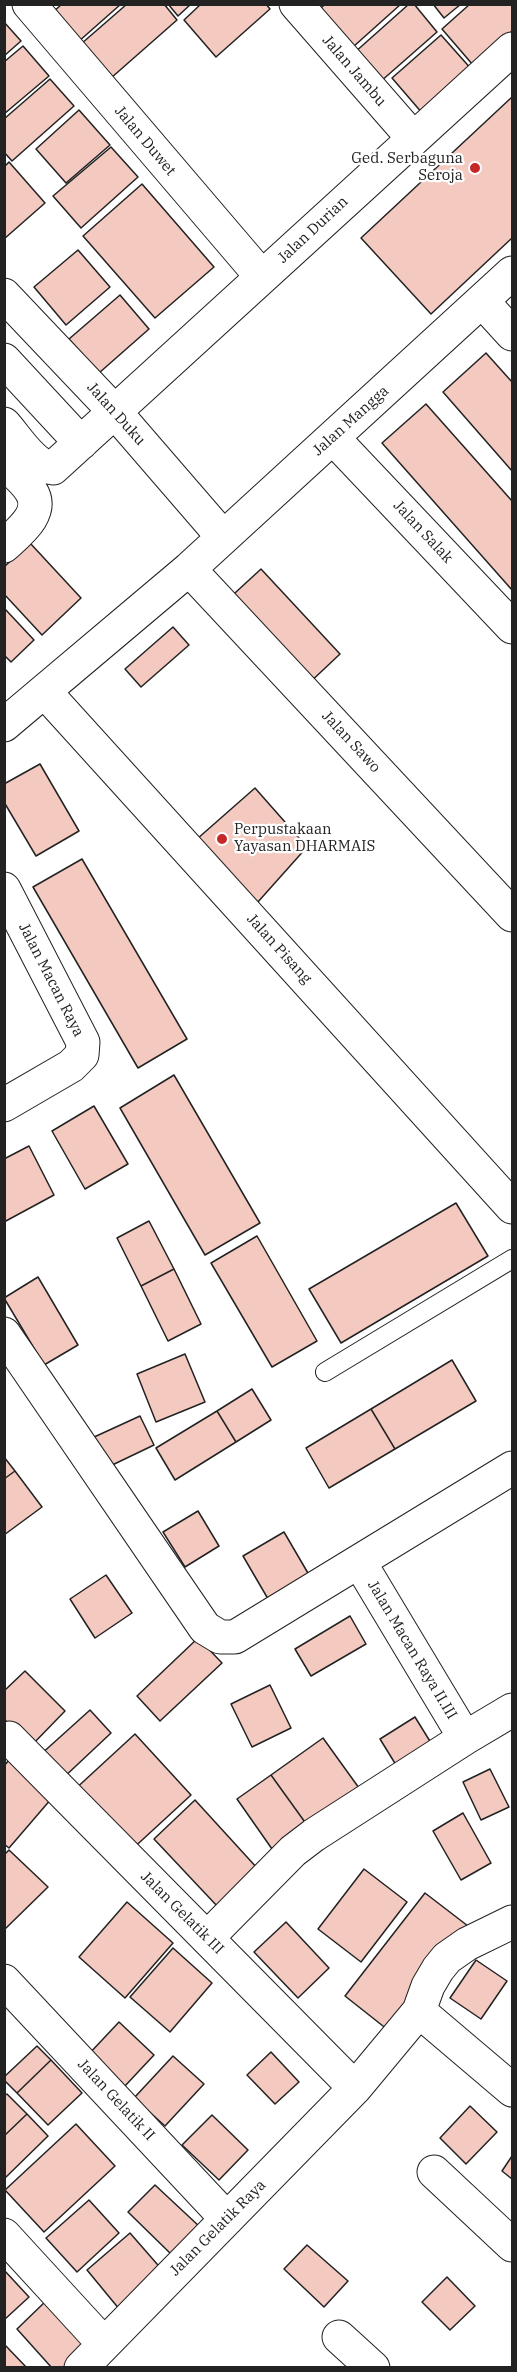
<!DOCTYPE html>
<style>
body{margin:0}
#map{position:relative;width:517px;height:2372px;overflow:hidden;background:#fff;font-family:"IBM Plex Serif",serif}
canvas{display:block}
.frame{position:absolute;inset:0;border:6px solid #222;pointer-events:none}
</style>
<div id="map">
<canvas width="517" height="2372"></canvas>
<div class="frame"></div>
</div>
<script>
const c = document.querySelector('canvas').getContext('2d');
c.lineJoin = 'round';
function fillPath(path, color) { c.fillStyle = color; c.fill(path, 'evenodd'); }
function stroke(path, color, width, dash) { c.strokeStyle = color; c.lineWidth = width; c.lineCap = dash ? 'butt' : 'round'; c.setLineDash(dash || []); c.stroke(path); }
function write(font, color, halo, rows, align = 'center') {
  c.font = font + ' "IBM Plex Serif",serif'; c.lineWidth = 4.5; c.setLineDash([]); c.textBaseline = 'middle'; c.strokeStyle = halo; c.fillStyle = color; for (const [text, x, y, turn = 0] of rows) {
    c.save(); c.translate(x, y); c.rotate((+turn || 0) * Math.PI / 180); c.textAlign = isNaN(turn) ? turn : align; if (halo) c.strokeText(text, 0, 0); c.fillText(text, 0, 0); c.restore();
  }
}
const building = new Path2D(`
 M 62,4 L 121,4 L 78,42 L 52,13 Z
 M 127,4 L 164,4 L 177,20 L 111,78 L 81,44 Z
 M 168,4 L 191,4 L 178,16 Z
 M 201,4 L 266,4 L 270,9 L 216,57 L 184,20 Z
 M 325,4 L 401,4 L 353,47 L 320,9 Z
 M 409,4 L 414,4 L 437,32 L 380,82 L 354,53 Z
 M 433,4 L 461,4 L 444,18 Z
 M 470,4 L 512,4 L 512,31 L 473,65 L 442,29 Z
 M 4,22 L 21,41 L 4,56 Z
 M 441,35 L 473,71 L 423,114 L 392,78 Z
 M 23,46 L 49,76 L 4,114 L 4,62 Z
 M 50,79 L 74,106 L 12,161 L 4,152 L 4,119 Z
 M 512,97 L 512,238 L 431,314 L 361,238 Z
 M 79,110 L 110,145 L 66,183 L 36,149 Z
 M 111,147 L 138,177 L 81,228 L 53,196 Z
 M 9,162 L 45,203 L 4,239 L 4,167 Z
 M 142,184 L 214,267 L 155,318 L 83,236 Z
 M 78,250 L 110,287 L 66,325 L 34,287 Z
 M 120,295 L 149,329 L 99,373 L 69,339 Z
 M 486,353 L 512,382 L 512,471 L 443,392 Z
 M 426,404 L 512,501 L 512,590 L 382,443 Z
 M 30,543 L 81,598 L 42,635 L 4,594 L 4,567 Z
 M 261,569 L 340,654 L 305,687 L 223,604 Z
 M 5,609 L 34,640 L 11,662 L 4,655 Z
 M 173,627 L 189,645 L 141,687 L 125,669 Z
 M 40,764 L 79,831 L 36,856 L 4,802 L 4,784 Z
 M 255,788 L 307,847 L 257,903 L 197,839 Z
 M 82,859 L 187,1039 L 138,1068 L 33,887 Z
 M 174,1075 L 260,1223 L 205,1255 L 120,1108 Z
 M 94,1106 L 128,1164 L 85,1189 L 52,1131 Z
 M 29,1146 L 54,1195 L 4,1222 L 4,1159 Z
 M 456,1203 L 488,1256 L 341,1343 L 309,1289 Z
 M 149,1221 L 174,1269 L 141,1286 L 117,1238 Z
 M 257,1236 L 317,1341 L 272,1367 L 211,1263 Z
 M 174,1269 L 201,1324 L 168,1341 L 141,1286 Z
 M 38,1277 L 78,1345 L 44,1365 L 4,1298 Z
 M 185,1354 L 205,1402 L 156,1422 L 137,1374 Z
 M 452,1360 L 476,1401 L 395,1449 L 371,1409 Z
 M 252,1389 L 271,1420 L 236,1442 L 217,1411 Z
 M 371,1409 L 395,1449 L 329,1488 L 306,1448 Z
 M 217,1411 L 236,1442 L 175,1480 L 156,1448 Z
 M 140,1416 L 154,1445 L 106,1468 L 92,1438 Z
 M 4,1457 L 15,1471 L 4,1479 Z
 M 15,1471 L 42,1507 L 4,1535 L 4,1479 Z
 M 198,1511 L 219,1546 L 185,1567 L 163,1532 Z
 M 284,1532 L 312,1580 L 271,1604 L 243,1556 Z
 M 106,1575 L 132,1613 L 95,1638 L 70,1599 Z
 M 350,1616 L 366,1644 L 311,1676 L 295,1649 Z
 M 198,1638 L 222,1663 L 160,1721 L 137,1696 Z
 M 25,1671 L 65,1711 L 31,1746 L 4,1719 L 4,1691 Z
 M 270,1685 L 291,1728 L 252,1747 L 231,1704 Z
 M 90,1710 L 111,1733 L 61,1780 L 39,1756 Z
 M 415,1717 L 436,1751 L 401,1773 L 380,1739 Z
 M 135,1734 L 191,1795 L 128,1853 L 72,1792 Z
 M 323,1738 L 359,1788 L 307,1825 L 271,1775 Z
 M 9,1760 L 52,1798 L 9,1848 L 4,1844 L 4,1766 Z
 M 490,1769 L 509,1807 L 481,1820 L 463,1782 Z
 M 271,1775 L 307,1825 L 272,1849 L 237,1799 Z
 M 195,1800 L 258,1869 L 218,1907 L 154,1839 Z
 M 463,1813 L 491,1863 L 461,1880 L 433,1831 Z
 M 9,1850 L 48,1887 L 4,1930 L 4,1855 Z
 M 364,1869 L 407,1902 L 361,1962 L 318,1929 Z
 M 425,1893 L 468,1926 L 388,2030 L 345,1996 Z
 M 127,1902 L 173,1943 L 125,1998 L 79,1957 Z
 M 286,1922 L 329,1968 L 298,1998 L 254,1952 Z
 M 173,1948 L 212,1983 L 170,2032 L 130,1997 Z
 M 476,1960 L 507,1981 L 481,2019 L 450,1998 Z
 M 119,2022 L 154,2055 L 124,2087 L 88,2055 Z
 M 37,2046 L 51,2060 L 17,2093 L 4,2080 L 4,2077 Z
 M 271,2052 L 299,2082 L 275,2104 L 247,2075 Z
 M 173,2056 L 204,2084 L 165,2126 L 134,2098 Z
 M 51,2060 L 82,2093 L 48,2125 L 17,2093 Z
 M 7,2094 L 27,2114 L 4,2136 L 4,2096 Z
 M 470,2106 L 497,2132 L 466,2164 L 440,2138 Z
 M 27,2114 L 48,2136 L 4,2179 L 4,2136 Z
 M 212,2115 L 248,2150 L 219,2180 L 182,2145 Z
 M 76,2124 L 115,2166 L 44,2232 L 5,2190 Z
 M 512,2156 L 512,2179 L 502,2171 Z
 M 155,2185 L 200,2227 L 172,2255 L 128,2212 Z
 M 89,2200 L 119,2233 L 77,2272 L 46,2238 Z
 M 130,2233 L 164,2272 L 120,2310 L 87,2270 Z
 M 307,2245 L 348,2281 L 324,2307 L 284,2269 Z
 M 4,2270 L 29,2297 L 4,2320 Z
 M 447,2277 L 475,2306 L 450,2330 L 422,2302 Z
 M 48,2299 L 93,2348 L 72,2368 L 52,2368 L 17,2329 Z
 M 5,2345 L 27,2368 L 4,2368 Z`);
const service = new Path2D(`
 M 325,1372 L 512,1259`);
const minor = new Path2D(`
 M 29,4 L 262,277
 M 296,4 L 413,138
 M 4,295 L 115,412 L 223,537
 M 482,301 L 512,334
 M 4,360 L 81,443
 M 4,424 C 17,438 33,467 53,468 L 512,49
 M 333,438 L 512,627
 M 4,463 C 13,471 25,481 31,491 C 45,513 19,532 4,546
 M 189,569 L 512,915
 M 45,692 L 512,1207
 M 4,725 L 189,569 L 512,273
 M 4,889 L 83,1042 L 82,1055 L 71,1066 L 4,1105
 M 4,1334 L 205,1628 L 220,1637 L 235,1637 L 512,1468
 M 360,1563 L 465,1738
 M 4,1742 L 9,1738 L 355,2088
 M 207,1938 L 293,1851 L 314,1835 L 465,1738 L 512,1710
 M 4,1981 L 227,2219
 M 419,2011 L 512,2090
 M 434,2172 L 512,2245
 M 4,2235 L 104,2344
 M 339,2337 L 373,2368
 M 81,2368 L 355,2088 L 419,2011 L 428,1986 L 438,1969 L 447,1958 L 467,1944 L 512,1922`);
const markers = [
 [475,168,6,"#c62828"],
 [222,839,6,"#c62828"]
];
const streetNames = [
 ["Jalan Jambu",354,71,49],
 ["Jalan Duwet",145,141,50],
 ["Jalan Durian",313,230,-43],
 ["Jalan Duku",116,414,48],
 ["Jalan Mangga",351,421,-42],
 ["Jalan Salak",423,532,47],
 ["Jalan Sawo",351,742,47],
 ["Jalan Pisang",279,949,48],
 ["Jalan Macan Raya",51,980,63],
 ["Jalan Macan Raya II.III",412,1650,59],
 ["Jalan Gelatik III",182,1913,45],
 ["Jalan Gelatik II",116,2100,47],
 ["Jalan Gelatik Raya",218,2228,-45]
];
const poiNames = [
 ["Ged. Serbaguna",463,159],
 ["Seroja",463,176],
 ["Perpustakaan",234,830,"left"],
 ["Yayasan DHARMAIS",234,847,"left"]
];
fillPath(building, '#f3c9c0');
stroke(building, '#222', 1.5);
stroke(service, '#222', 20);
stroke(minor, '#222', 35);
stroke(service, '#fff', 18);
stroke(minor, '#fff', 33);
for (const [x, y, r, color] of markers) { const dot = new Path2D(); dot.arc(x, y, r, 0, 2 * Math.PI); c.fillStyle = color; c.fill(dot); stroke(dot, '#fff', 2); }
write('15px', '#222', '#fff', streetNames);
write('15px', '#222', '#fff', poiNames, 'right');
</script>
